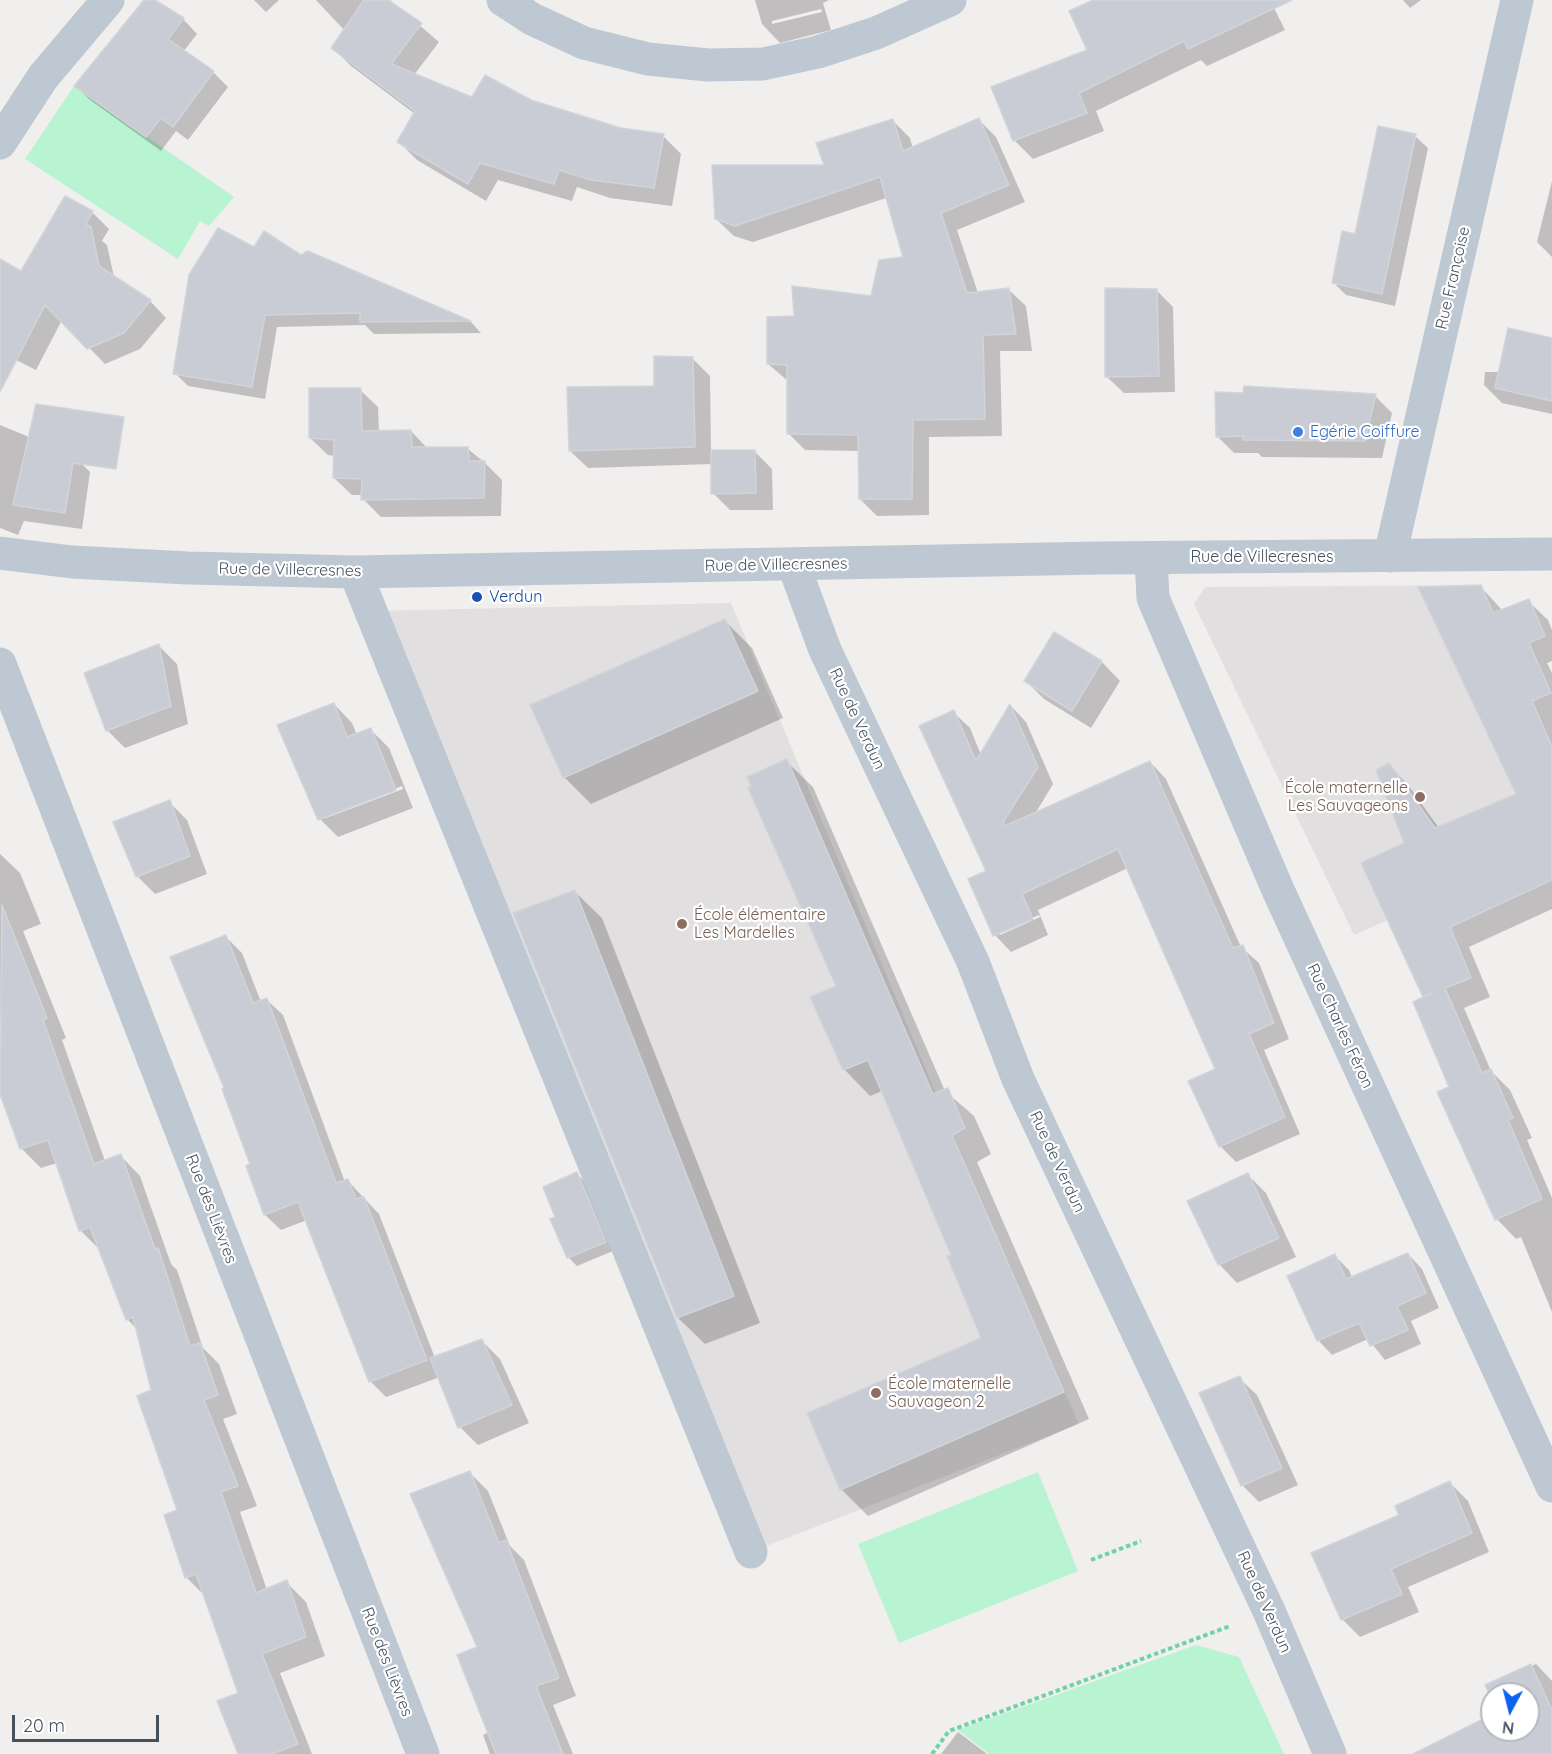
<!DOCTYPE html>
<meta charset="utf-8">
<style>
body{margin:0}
#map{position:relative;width:1552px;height:1754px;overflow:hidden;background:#f1eeee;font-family:Quicksand,sans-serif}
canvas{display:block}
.north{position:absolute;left:1480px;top:1682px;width:60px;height:60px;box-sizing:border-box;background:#fff;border:2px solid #b5b9be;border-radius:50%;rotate:187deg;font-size:16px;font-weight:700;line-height:24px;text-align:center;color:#45505d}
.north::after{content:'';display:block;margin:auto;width:21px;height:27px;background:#0962f0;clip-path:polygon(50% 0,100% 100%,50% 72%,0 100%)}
.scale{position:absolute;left:12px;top:1715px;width:147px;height:27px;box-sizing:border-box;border:3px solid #45505d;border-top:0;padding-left:8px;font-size:18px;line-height:21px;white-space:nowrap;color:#45505d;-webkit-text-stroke:4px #fff;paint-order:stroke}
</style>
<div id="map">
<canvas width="1552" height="1754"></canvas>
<div class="north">N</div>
<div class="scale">20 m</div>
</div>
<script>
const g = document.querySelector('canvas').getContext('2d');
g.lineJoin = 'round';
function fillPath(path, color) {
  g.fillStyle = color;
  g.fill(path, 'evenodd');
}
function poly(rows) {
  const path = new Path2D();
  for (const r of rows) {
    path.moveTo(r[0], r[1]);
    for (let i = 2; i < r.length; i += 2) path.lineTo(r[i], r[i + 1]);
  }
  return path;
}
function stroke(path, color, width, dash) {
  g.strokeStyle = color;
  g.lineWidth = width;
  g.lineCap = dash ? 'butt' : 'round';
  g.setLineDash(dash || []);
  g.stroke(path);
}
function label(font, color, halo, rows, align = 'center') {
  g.font = font + ' Quicksand,sans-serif';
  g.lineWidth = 4.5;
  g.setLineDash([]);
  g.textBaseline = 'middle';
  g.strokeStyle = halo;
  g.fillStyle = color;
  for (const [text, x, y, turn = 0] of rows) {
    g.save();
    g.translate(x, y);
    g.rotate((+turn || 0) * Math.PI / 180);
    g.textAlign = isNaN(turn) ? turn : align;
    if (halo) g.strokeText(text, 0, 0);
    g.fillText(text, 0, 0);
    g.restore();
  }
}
const education = poly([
 [1481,585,1552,747,1552,847,1354,935,1194,604,1205,587],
 [731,603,996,1237,1079,1424,751,1552,372,611]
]);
const green = poly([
 [74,86,234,197,209,226,200,221,178,259,25,159],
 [1038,1472,1078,1571,899,1643,858,1544],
 [1196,1645,1239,1657,1284,1754,989,1754,958,1730]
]);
const shadow = poly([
 [146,0,152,0,183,19,197,34,183,52,213,72,228,87,188,140,176,131,161,151,90,100,76,86],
 [254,0,279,0,266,12],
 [316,0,390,0,439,42,414,75,473,99,530,102,620,130,663,136,681,154,672,206,610,198,577,187,572,201,498,180,486,201,417,160,399,142,415,114,351,66,333,48,345,31],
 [755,0,829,0,823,3,831,30,780,43,762,24],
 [821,9,822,12,772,24,772,21],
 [1096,0,1270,0,1285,30,1207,66,1201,60,1096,111,1104,131,1033,159,1015,141,993,88,1090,51],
 [1403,0,1421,0,1410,8],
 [979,120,996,137,1025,202,957,230,978,293,1008,289,1026,306,1032,351,1000,351,1002,436,929,437,929,515,877,516,860,499,859,451,805,450,788,433,788,381,768,364,796,317,872,298,905,258,886,198,753,242,734,236,716,219,826,166,893,121,910,138,913,149],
 [1415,136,1428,148,1395,306,1346,295,1334,283,1357,235],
 [1552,181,1552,257,1537,242],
 [65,198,92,212,109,229,102,241,107,245,114,277,150,301,166,318,140,349,105,364,62,320,36,370,0,352,0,279,22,273],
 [254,249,301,256,308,253,471,322,481,333,374,334,365,325,277,327,265,399,188,386,175,373],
 [1156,290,1173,307,1175,392,1124,393,1107,377],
 [1552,339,1552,414,1502,403,1484,385,1485,372,1500,372],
 [692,358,710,376,711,451,755,452,772,469,773,510,730,510,713,493,712,464,588,468,570,451],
 [360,390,378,407,379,432,411,431,428,449,468,449,484,462,502,480,501,516,381,517,363,499,363,495,352,495,334,478,335,456,328,455,310,438],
 [1375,396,1392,413,1382,458,1262,457,1258,453,1234,453,1217,436],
 [0,425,73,455,90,472,82,529,24,521,18,535,0,528],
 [1480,586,1503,611,1528,601,1548,620,1552,630,1552,661,1547,663,1552,673,1552,909,1469,947,1490,997,1464,1008,1491,1071,1510,1090,1532,1138,1527,1140,1552,1198,1552,1312,1521,1237,1516,1239,1497,1219,1451,1088,1424,996,1406,843,1389,765,1408,785,1439,828,1518,795],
 [725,621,752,648,783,718,591,804,564,777],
 [1055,634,1102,662,1120,681,1091,728,1044,699,1026,681],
 [159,646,177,664,188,724,125,748,107,730],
 [334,704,352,723,357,735,371,730,389,748,413,808,338,837,320,819],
 [402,786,403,789,326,818,326,815],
 [1011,706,1026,722,1053,784,1035,814,1150,762,1166,779,1241,947,1259,963,1289,1039,1264,1050,1300,1134,1236,1162,1220,1146,1217,1069,1128,868,1038,910,1048,935,1011,952,995,935,970,880,988,872,953,712,970,728,981,755],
 [1039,915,1040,917,1000,935,1000,932],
 [786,761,813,787,945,1091,974,1116,991,1154,977,1162,1089,1419,868,1516,841,1489,983,1339,953,1256,882,1091,870,1096,844,1069,838,987],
 [169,802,187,820,207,874,155,894,137,876],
 [0,854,20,873,41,924,23,931,66,1038,62,1040,105,1161,121,1156,140,1176,171,1264,177,1270,203,1348,219,1364,237,1414,223,1419,257,1506,240,1512,267,1590,286,1582,306,1602,325,1656,280,1673,312,1754,239,1754,240,1694,205,1596,186,1577,179,1510,138,1330,127,1319,100,1250,80,1230,57,1163,41,1168,22,1149,0,1090,9,1087,0,1064],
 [575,892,602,918,760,1323,705,1344,678,1318],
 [226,937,242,953,261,1002,267,1000,283,1015,345,1182,348,1181,379,1214,435,1358,482,1341,500,1359,529,1423,478,1445,460,1427,440,1377,386,1397,370,1381,307,1220,281,1230,265,1215,252,1165,226,1088],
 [577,1174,586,1183,613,1251,577,1266,568,1257,557,1218],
 [1248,1175,1266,1193,1296,1257,1237,1283,1219,1264,1189,1202],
 [1408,1254,1422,1269,1439,1308,1411,1321,1421,1344,1385,1360,1368,1339,1332,1355,1318,1340,1335,1256,1349,1270,1352,1278],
 [1239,1378,1257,1395,1298,1485,1259,1502,1242,1485],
 [470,1473,488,1491,510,1546,524,1560,576,1696,553,1705,573,1754,490,1754,483,1735,489,1732,479,1648],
 [1449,1482,1468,1501,1489,1552,1408,1587,1419,1612,1360,1637,1342,1619,1401,1516],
 [1536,1664,1552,1681,1552,1754,1417,1754,1487,1719,1483,1711,1492,1707,1492,1730,1528,1730,1528,1694,1492,1695,1487,1686],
 [958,1732,987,1754,941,1754]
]);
const building = poly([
 [144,0,155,0,184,18,168,39,214,71,173,127,161,118,146,137,74,86,144,0],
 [364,0,388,0,422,23,391,64,472,97,485,75,531,100,621,128,664,134,654,188,591,180,559,170,554,184,480,163,468,184,397,142,415,111,331,48,364,0],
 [1093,0,1292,0,1188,49,1184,41,1079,93,1087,113,1013,141,991,87,1087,50,1069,11,1093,0],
 [979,118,1009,185,941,213,967,293,1009,288,1016,334,983,335,985,419,913,420,912,499,859,499,858,435,787,434,787,365,767,364,767,317,794,316,792,286,871,296,879,260,903,257,880,177,735,226,715,219,712,165,824,165,816,143,893,119,903,151,979,118],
 [1378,126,1416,134,1382,294,1332,283,1342,231,1355,234,1378,126],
 [65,196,93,211,86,224,91,227,99,266,151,300,124,333,87,349,45,305,0,392,0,259,21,271,65,196],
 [218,228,254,247,264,231,301,255,308,251,471,321,360,322,360,313,265,315,252,387,173,374,189,275,218,228],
 [1105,288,1157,289,1159,376,1105,377,1105,288],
 [1508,328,1552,338,1552,401,1495,388,1508,328],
 [654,356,693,357,695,447,569,451,567,387,654,386,654,356],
 [1244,386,1376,394,1365,441,1243,440,1243,436,1216,437,1215,392,1243,393,1244,386],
 [309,388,361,388,362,431,411,430,412,447,468,447,469,461,485,461,484,498,361,500,362,479,333,478,334,440,309,438,309,388],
 [36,404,124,417,116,469,73,463,65,513,13,505,36,404],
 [711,450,755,450,756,493,711,494,711,450],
 [1481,585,1493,613,1529,599,1545,636,1529,643,1551,693,1532,701,1552,747,1552,880,1450,927,1471,978,1445,988,1482,1073,1491,1069,1513,1118,1508,1120,1542,1199,1495,1220,1437,1092,1449,1087,1413,1002,1432,993,1423,997,1361,863,1404,843,1376,770,1389,763,1435,828,1516,794,1418,587,1481,585],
 [725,619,758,691,563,778,530,705,725,619],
 [1054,632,1102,661,1072,711,1024,681,1054,632],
 [159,644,171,706,106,731,84,673,159,644],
 [334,703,347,737,371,728,396,790,318,820,277,725,334,703],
 [1010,704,1038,767,1003,822,1005,826,1150,761,1233,948,1243,945,1274,1023,1249,1034,1285,1117,1219,1147,1188,1081,1215,1069,1118,849,1022,894,1033,919,993,936,968,879,986,871,919,726,954,710,976,761,1010,704],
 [787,759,933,1094,948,1088,965,1128,952,1135,1064,1392,840,1490,807,1413,981,1338,947,1256,951,1255,868,1060,843,1070,810,997,836,986,748,788,751,786,747,777,787,759],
 [170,800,190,856,136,877,113,822,170,800],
 [575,890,734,1296,677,1318,513,913,575,890],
 [2,905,47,1018,43,1020,94,1164,121,1154,155,1249,158,1248,190,1346,200,1343,218,1395,204,1400,238,1486,221,1492,256,1593,287,1580,306,1637,262,1654,298,1744,272,1754,238,1754,217,1701,238,1693,196,1574,185,1578,164,1515,177,1510,137,1396,151,1390,133,1317,126,1320,90,1227,79,1231,48,1140,20,1149,0,1094,2,905],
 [226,935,253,1003,267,998,336,1183,348,1179,356,1199,364,1197,427,1360,369,1382,298,1202,264,1215,246,1166,250,1164,222,1089,224,1088,170,957,226,935],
 [577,1172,606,1242,567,1258,550,1219,555,1217,543,1187,577,1172],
 [1248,1173,1279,1238,1218,1265,1187,1201,1248,1173],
 [1408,1253,1426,1293,1397,1306,1408,1330,1370,1346,1359,1323,1317,1341,1287,1276,1335,1254,1346,1279,1408,1253],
 [482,1339,512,1405,458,1428,430,1358,482,1339],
 [1240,1376,1282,1468,1241,1486,1199,1393,1240,1376],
 [470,1471,499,1543,506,1540,559,1678,536,1686,563,1754,496,1754,457,1655,477,1647,410,1494,470,1471],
 [1450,1481,1472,1533,1391,1569,1402,1594,1341,1620,1311,1553,1399,1515,1395,1506,1450,1481],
 [1531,1664,1552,1710,1552,1754,1413,1754,1485,1718,1481,1710,1492,1705,1492,1730,1528,1730,1528,1694,1492,1694,1492,1699,1485,1685,1531,1664]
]);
const path = poly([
 [1091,1560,1141,1541],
 [932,1754,949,1731,1230,1626]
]);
const minor = poly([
 [503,0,532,19,584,43,648,59,708,65,763,64,818,52,876,33,950,0],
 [0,143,43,77,108,0],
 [0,553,72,562,188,568,355,572,1099,558,1552,554],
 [1390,556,1517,0],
 [1151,558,1153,598,1278,890,1552,1486],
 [794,566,825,650,973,962,1018,1079,1269,1611,1330,1754],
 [355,572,751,1552],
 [0,664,423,1754]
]);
const markers = [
 [1298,432,6,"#3f7fe0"],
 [477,597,6,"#1a4fb4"],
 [1420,797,6,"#8d6e63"],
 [682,924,6,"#8d6e63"],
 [876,1393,6,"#8d6e63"]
];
const streetNames = [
 ["Rue Françoise",1453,278,-77],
 ["Rue de Villecresnes",1262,557],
 ["Rue de Villecresnes",776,565,-1],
 ["Rue de Villecresnes",290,570,1],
 ["Rue de Verdun",857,719,65],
 ["Rue Charles Féron",1340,1026,65],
 ["Rue de Verdun",1057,1162,65],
 ["Rue des Lièvres",211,1209,69],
 ["Rue de Verdun",1264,1602,66],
 ["Rue des Lièvres",387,1662,69]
];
const shopNames = [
 ["Egérie Coiffure",1310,432]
];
const transitNames = [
 ["Verdun",489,597]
];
const educationNames = [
 ["École maternelle",1408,788,"right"],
 ["Les Sauvageons",1408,806,"right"],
 ["École élémentaire",694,915],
 ["Les Mardelles",694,933],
 ["École maternelle",888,1384],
 ["Sauvageon 2",888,1402]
];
fillPath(education, '#e2dfe0');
fillPath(green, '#b8f3d2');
fillPath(shadow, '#0003');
fillPath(building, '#c9ccd4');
stroke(building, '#d1d4da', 1.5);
stroke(path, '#6dd4a6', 4, [4.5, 3]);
stroke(minor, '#bdc8d2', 33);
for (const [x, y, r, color] of markers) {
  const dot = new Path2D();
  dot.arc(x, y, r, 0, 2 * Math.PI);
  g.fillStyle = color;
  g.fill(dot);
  stroke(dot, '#fff', 2);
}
label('16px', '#45505d', '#fff', streetNames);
label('16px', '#366cbe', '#fff', shopNames, 'left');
label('16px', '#164399', '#fff', transitNames, 'left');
label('16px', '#785e54', '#fff', educationNames, 'left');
</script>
